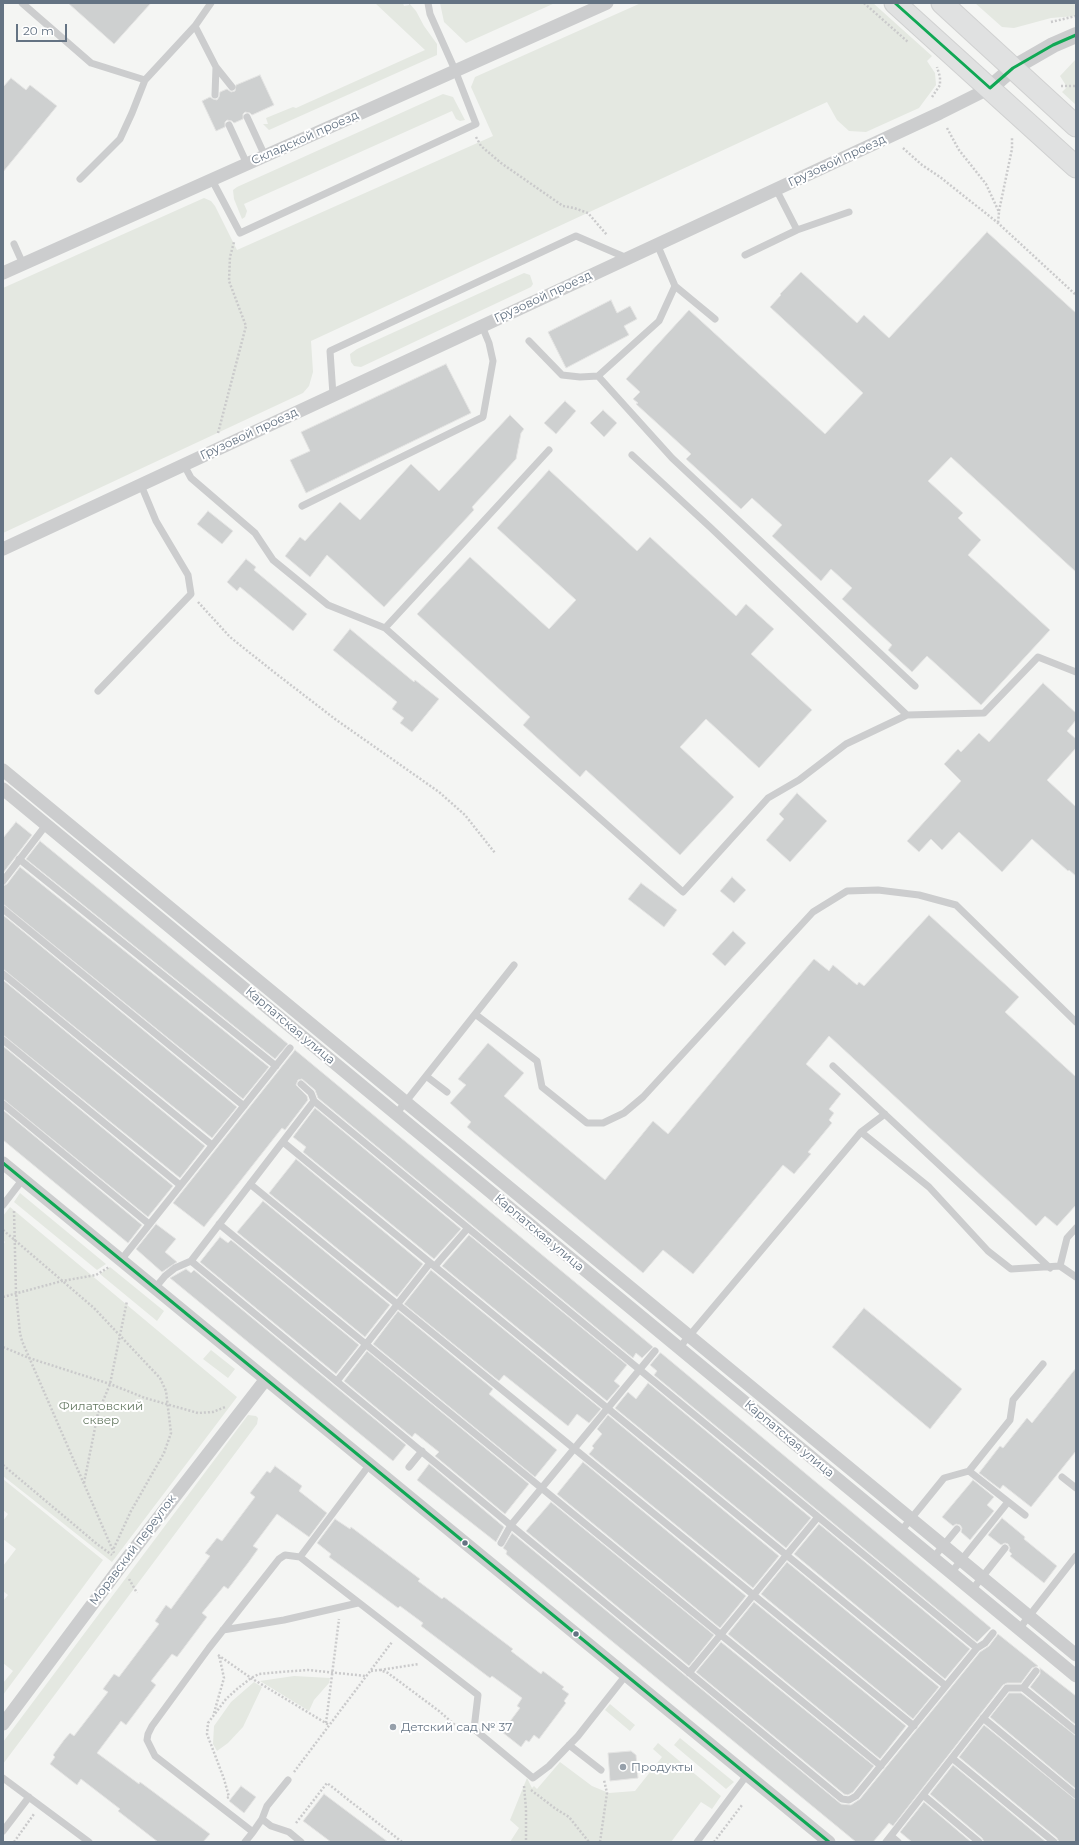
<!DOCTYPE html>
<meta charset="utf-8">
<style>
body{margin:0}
#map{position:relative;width:1079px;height:1845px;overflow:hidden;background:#f4f5f3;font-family:Montserrat,sans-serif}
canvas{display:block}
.frame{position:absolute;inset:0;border:4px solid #647383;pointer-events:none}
.scale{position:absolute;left:16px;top:24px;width:51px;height:18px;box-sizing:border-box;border:2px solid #647383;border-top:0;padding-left:5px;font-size:12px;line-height:14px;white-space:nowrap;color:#647383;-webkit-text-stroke:3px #fff;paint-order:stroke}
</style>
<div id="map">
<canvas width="1079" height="1845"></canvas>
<div class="frame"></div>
<div class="scale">20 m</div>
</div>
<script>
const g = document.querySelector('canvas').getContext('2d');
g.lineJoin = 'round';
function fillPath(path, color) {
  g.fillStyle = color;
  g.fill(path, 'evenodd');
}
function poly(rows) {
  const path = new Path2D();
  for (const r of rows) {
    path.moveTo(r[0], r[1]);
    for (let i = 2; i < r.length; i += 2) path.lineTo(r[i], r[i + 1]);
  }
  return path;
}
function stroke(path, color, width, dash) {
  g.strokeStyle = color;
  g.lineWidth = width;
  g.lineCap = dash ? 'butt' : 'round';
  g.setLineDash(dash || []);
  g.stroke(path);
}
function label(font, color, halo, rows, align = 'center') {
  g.font = font + ' Montserrat,sans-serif';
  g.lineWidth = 4;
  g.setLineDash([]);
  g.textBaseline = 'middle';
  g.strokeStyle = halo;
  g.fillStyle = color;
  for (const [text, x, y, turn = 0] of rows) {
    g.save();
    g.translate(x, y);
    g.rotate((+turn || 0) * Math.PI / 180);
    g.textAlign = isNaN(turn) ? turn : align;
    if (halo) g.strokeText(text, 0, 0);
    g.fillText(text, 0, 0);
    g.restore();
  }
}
const green = poly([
 [375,3,403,3,404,6,409,5,409,3,416,11,424,26,437,44,437,55,269,130,263,124,268,124,266,118,293,107,296,108,425,50],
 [440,3,555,3,466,43,444,22],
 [641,3,873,3,932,56,927,61,935,73,936,85,919,108,866,132,849,131,837,120,827,102,311,341,313,372,309,386,303,393,3,533,3,288,204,198,211,201,215,206,237,250,493,136,471,87,475,77],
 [975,3,1076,3,1076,16,1051,18,1014,28,1002,27],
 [1076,59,1076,105,1062,92,1067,87,1060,76],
 [443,94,453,97,465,120,460,121,456,119,452,111,244,204,247,211,245,217,242,219,234,199,233,190,237,187],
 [524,273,530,275,533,284,531,287,361,367,354,366,351,362,350,354,357,349],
 [20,1193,106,1264,97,1270,14,1202],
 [10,1207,237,1397,112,1562,3,1476,3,1245,5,1242,3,1240,3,1216],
 [110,1267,164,1311,157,1321,100,1274],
 [211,1350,235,1369,228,1378,203,1359],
 [248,1415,256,1416,258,1418,257,1424,3,1764,3,1742],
 [3,1479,103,1560,3,1695,3,1683,13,1671,3,1663,3,1601,8,1595,3,1591,3,1566,16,1549,3,1539,3,1521,8,1514,3,1510],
 [294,1676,330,1678,329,1683,314,1700,309,1711,260,1681],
 [254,1682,262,1687,243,1727,228,1743,217,1751,213,1744,214,1726,231,1702],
 [610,1704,635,1725,630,1731,605,1710],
 [680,1738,734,1782,726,1789,674,1745],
 [658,1743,721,1796,712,1809,701,1802,671,1842,510,1842,519,1828,510,1820,527,1778,532,1788,534,1786,537,1789,560,1762,592,1786,604,1791,609,1793,635,1791,662,1757,653,1749]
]);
const building = poly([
 [68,3,151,3,114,44,68,3],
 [260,75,274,105,252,115,250,113,245,112,243,114,243,119,234,123,232,121,227,120,225,122,225,127,216,131,202,101,210,97,213,99,217,100,219,97,220,92,227,89,231,92,235,91,236,85,260,75],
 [11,78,26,90,30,85,57,106,3,172,3,87,11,78],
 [987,232,1076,313,1076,572,951,457,928,481,963,513,958,518,981,540,968,555,1050,630,981,705,927,656,912,672,888,650,892,645,842,599,852,588,831,569,821,581,772,536,782,525,752,498,741,509,686,459,691,454,636,404,638,403,633,399,640,392,626,379,689,310,825,434,863,393,770,307,781,295,780,294,801,272,857,323,864,315,889,338,987,232],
 [611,300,617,313,630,306,637,319,624,326,629,335,566,368,548,332,611,300],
 [446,364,471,413,306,493,290,460,310,451,301,432,446,364],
 [565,401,576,411,556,434,544,423,565,401],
 [603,410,617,423,604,437,590,423,603,410],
 [510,415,524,429,521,433,516,459,472,507,474,510,384,607,327,555,310,577,285,556,300,537,305,541,340,502,360,520,411,464,439,491,510,415],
 [549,470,637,551,650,537,736,616,746,604,774,629,751,654,812,710,759,768,706,719,680,747,734,797,680,855,586,770,580,777,523,725,530,717,417,614,470,557,549,629,576,600,497,528,549,470],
 [208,511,233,531,222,544,197,524,208,511],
 [246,559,256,567,254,570,307,614,293,631,240,587,237,591,227,582,246,559],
 [350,629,414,682,415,680,439,699,412,732,400,723,404,718,392,709,397,702,333,650,350,629],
 [1043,683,1076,713,1076,720,1067,731,1076,739,1076,748,1047,780,1076,807,1076,876,1069,870,1068,871,1032,839,1002,872,959,832,942,850,931,839,919,852,907,841,961,781,944,764,958,749,961,752,979,733,989,742,1043,683],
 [797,793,827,821,790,862,766,840,784,819,779,814,797,793],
 [16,822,32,835,3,873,3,838,16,822],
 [40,841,288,1044,275,1059,26,859,40,841],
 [20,867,269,1067,243,1099,3,904,3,886,7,884,20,867],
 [732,877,746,890,734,903,720,891,732,877],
 [641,883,677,910,664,927,628,899,641,883],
 [3,915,237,1107,212,1138,3,969,3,915],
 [929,915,1019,997,1005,1012,1076,1077,1076,1205,1057,1226,1045,1216,1036,1226,829,1036,806,1064,841,1094,829,1109,834,1113,829,1120,832,1123,808,1152,811,1154,794,1174,783,1165,693,1274,663,1250,643,1273,467,1127,471,1122,450,1103,466,1085,458,1079,488,1043,524,1073,504,1096,605,1180,653,1121,668,1134,814,959,829,971,833,965,857,985,859,982,864,986,929,915],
 [733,931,746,943,725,966,712,954,733,931],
 [3,980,205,1146,180,1178,3,1035,3,980],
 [3,1046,173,1186,148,1217,3,1099,3,1046],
 [295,1050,652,1346,653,1347,642,1358,636,1353,633,1358,318,1098,315,1090,302,1079,298,1080,296,1085,307,1096,308,1100,285,1130,282,1128,204,1227,173,1203,295,1050],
 [315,1108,461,1229,434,1259,303,1152,306,1147,293,1137,315,1108],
 [3,1110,142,1225,128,1243,3,1140,3,1110],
 [296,1159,423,1264,397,1297,269,1193,296,1159],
 [263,1201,390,1305,365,1337,237,1232,263,1201],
 [156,1224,176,1239,165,1252,177,1262,162,1272,136,1249,156,1224],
 [469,1235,627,1365,614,1381,620,1386,607,1401,442,1266,469,1235],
 [220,1237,228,1243,231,1240,359,1345,336,1374,200,1262,220,1237],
 [186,1269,191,1273,194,1270,406,1445,393,1461,170,1278,186,1269],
 [431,1270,601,1409,589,1423,577,1414,568,1426,504,1375,499,1381,404,1304,431,1270],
 [864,1308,962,1389,930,1429,832,1347,864,1308],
 [398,1311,493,1389,489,1394,557,1450,535,1477,373,1344,398,1311],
 [367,1351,529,1484,505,1514,435,1456,439,1452,415,1433,412,1437,344,1381,367,1351],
 [660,1353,661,1353,991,1628,977,1642,654,1375,657,1371,650,1365,660,1353],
 [1076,1368,1076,1451,1031,1507,1003,1485,1000,1489,979,1473,1000,1446,1003,1448,1027,1418,1032,1423,1076,1368],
 [648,1383,811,1518,786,1548,615,1408,628,1392,636,1399,648,1383],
 [608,1415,779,1556,753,1588,589,1454,594,1448,592,1446,602,1434,597,1429,608,1415],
 [583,1462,746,1596,720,1628,557,1494,583,1462],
 [429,1464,504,1527,496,1542,417,1480,429,1464],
 [275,1466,302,1486,299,1491,327,1513,309,1537,277,1514,253,1546,258,1549,248,1563,228,1589,224,1586,202,1613,207,1617,177,1657,172,1654,151,1681,156,1685,126,1725,121,1721,97,1753,139,1784,140,1782,210,1834,203,1842,158,1842,118,1811,120,1809,81,1779,77,1785,50,1764,55,1757,53,1755,64,1740,70,1733,74,1736,108,1692,103,1689,114,1674,119,1677,159,1624,155,1621,166,1605,171,1609,210,1556,205,1553,217,1538,222,1541,255,1497,250,1493,267,1471,270,1473,275,1466],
 [973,1480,994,1497,987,1505,994,1511,970,1540,961,1532,962,1528,960,1525,956,1524,953,1526,942,1517,973,1480],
 [551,1502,714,1635,689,1666,526,1531,551,1502],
 [1002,1518,1025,1537,1024,1539,1057,1566,1044,1583,1010,1556,1012,1554,1009,1551,1010,1548,1008,1544,1005,1543,1001,1545,988,1535,1002,1518],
 [335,1519,350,1529,351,1527,420,1579,418,1581,442,1599,444,1597,513,1649,511,1651,541,1674,543,1671,564,1687,562,1689,569,1694,564,1701,566,1703,539,1739,534,1735,529,1742,526,1740,521,1747,502,1732,520,1708,517,1706,522,1698,492,1676,490,1678,421,1626,423,1623,400,1606,398,1608,329,1557,331,1554,317,1543,335,1519],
 [819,1524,970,1649,945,1679,794,1554,819,1524],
 [512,1533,841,1804,851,1805,860,1799,980,1652,989,1646,998,1634,1038,1666,1032,1668,1021,1683,1007,1683,1003,1685,893,1826,889,1823,873,1842,856,1842,506,1554,507,1551,503,1548,512,1533],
 [787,1562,939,1687,913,1719,761,1594,787,1562],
 [754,1602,906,1726,880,1759,728,1634,754,1602],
 [721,1642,874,1766,853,1792,848,1795,844,1794,696,1672,721,1642],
 [1040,1668,1076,1696,1076,1725,1030,1687,1040,1674,1040,1668],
 [1009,1693,1021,1693,1076,1736,1076,1789,990,1717,1009,1693],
 [984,1725,1076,1800,1076,1842,1059,1842,1057,1838,959,1757,984,1725],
 [631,1751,636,1755,638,1778,610,1781,608,1753,631,1751],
 [953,1765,1046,1842,984,1842,982,1838,930,1794,953,1765],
 [241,1786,256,1797,244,1813,229,1801,241,1786],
 [324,1794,388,1842,331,1842,303,1821,324,1794],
 [924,1802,971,1842,912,1842,900,1832,924,1802]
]);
const path = poly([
 [864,3,908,42],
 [1051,22,1076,16],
 [1061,86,1076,86],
 [932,97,940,85,940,77,937,67],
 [947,128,959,150,986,184,999,212,998,223],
 [476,137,481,146,501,163,563,206,574,208,588,213,607,235],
 [903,148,922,165,940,177,998,223,1076,295],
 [999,211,1012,149,1012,137],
 [218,433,246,326,229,281,230,257,234,242],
 [198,602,230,637,270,669,335,719,439,792,465,815,495,853],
 [14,1211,16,1293,20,1333,22,1341,114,1553],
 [3,1230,94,1308,160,1378,166,1391,171,1433,164,1453,131,1511,113,1550],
 [3,1297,62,1281,96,1275,109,1267],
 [3,1347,29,1358,110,1384,145,1398,198,1413,213,1412,225,1407],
 [3,1465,97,1544,112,1555],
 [84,1483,98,1413,110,1384,127,1301],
 [129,1579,137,1593],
 [218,1655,251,1678,329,1725],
 [380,1670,419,1664],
 [371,1671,380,1670,388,1673,439,1711,463,1732],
 [214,1713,224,1678,219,1655],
 [326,1723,339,1619],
 [294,1772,392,1642],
 [524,1786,526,1809,526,1842],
 [531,1790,556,1809,569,1817,589,1842],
 [227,1798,229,1797,224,1779,207,1734,208,1723,226,1699,237,1689,251,1678,259,1674,280,1672,308,1670,366,1676],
 [296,1823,327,1783,402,1842],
 [14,1842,34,1814],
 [600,1842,607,1793,604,1780],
 [714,1842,742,1805]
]);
const service = poly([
 [22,3,91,63,145,80],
 [211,3,195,26,216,67],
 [215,95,216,67,232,87],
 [247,117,265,156],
 [229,125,247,164],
 [80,179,120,139,132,113,145,80,195,26],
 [212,180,240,233,476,124,455,70,430,14,428,3],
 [776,189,797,230],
 [14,244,23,264],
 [657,244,675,286,659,321,598,376,672,458,915,686],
 [745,255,797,230,849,212],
 [675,286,715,319],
 [529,341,562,375,580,377,598,376],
 [333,395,330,351,576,236,627,258],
 [632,455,711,528,907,715],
 [184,465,191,478,255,533,273,560,328,605,385,628,683,892,768,798,799,780,846,744,907,715,984,713,1038,657,1076,672],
 [302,506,483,417,493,361,489,343,482,326],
 [385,628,549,450],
 [98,691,191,594,188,575,156,521,141,485],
 [19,859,276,1066],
 [3,881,46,825],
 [3,909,244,1106],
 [3,974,212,1145],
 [475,1014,537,1061,542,1087,587,1123,603,1123,624,1113,643,1097,813,912,847,891,878,890,919,895,956,905,1076,1022],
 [3,1040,180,1185],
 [833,1066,1050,1268],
 [426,1076,447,1092],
 [301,1084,311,1093,314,1101,977,1648],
 [3,1104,149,1224],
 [396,1114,514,965],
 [861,1132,929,1187,988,1251,1011,1269,1060,1266,1076,1277],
 [283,1142,946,1686],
 [250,1184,914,1726],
 [3,1205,23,1179],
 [219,1224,881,1766],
 [121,1260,290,1048],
 [191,1261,842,1799,849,1800,856,1796,977,1648,985,1643,993,1633],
 [435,1266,468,1228],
 [1060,1266,1067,1238,1076,1228],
 [155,1288,165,1276,175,1268,191,1261,314,1101],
 [679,1348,861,1132,885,1114],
 [337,1381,430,1263],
 [409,1467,422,1451],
 [969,1471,1025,1515],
 [1062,1477,1076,1488],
 [901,1531,944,1478,969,1471,1010,1420,1013,1400,1043,1364],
 [501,1543,511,1525,655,1351],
 [300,1557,370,1464],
 [933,1558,957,1529],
 [951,1573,1008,1502],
 [972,1590,1005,1548],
 [1019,1629,1076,1556],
 [223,1630,284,1620,358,1603],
 [689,1673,818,1517],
 [1023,1688,1076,1731],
 [983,1718,1076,1795],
 [569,1745,601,1770],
 [952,1758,1054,1842],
 [3,1778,89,1842],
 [923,1795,979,1842],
 [262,1819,267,1806,288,1780],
 [3,1831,29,1797],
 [253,1832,262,1819,271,1826,289,1832,301,1842],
 [891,1836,898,1842],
 [245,1842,253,1832,155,1756,147,1740,148,1734,152,1726,209,1648,279,1559,285,1555,300,1557,478,1695,474,1729,533,1778,549,1766,578,1736,626,1675],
 [697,1842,747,1775],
 [886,1842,1007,1688,1023,1688,1036,1671]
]);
const minor = poly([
 [3,273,607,3],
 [3,549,940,113,990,88],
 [3,770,1076,1655],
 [3,789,1076,1676],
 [3,1163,829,1842],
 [3,1724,121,1566,266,1379]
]);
const tertiary = poly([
 [990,88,1013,68,1053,45,1076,35]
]);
const primary = poly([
 [895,3,1076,167],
 [942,3,1076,126]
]);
const bus1 = poly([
 [895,3,990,88,1013,68,1053,45,1076,35],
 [3,1163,829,1842]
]);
const markers = [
 [465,1543,3.5,"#647383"],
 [576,1634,3.5,"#647383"],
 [393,1727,4,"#96a0aa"],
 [623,1767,4,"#96a0aa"]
];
const streetNames = [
 ["Складской проезд",305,138,-24],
 ["Грузовой проезд",837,161,-25],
 ["Грузовой проезд",543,297,-25],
 ["Грузовой проезд",249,434,-25],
 ["Карпатская улица",290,1026,40],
 ["Карпатская улица",539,1233,40],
 ["Карпатская улица",789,1439,40],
 ["Моравский переулок",133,1550,-53]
];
const parkNames = [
 ["Филатовский",101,1406],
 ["сквер",101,1420]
];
const poiNames = [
 ["Детский сад № 37",401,1727],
 ["Продукты",631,1767]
];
fillPath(green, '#e4e8e1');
fillPath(building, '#ced0d0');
stroke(building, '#e4e4e3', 1);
stroke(primary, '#d0d1d1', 23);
stroke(path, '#cacacb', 2.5, [2, 2]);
stroke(service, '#cccdce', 7);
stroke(minor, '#cccdce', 13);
stroke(tertiary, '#cccdce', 16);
stroke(primary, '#e0e1e1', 21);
stroke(bus1, '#10a855', 3);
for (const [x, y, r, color] of markers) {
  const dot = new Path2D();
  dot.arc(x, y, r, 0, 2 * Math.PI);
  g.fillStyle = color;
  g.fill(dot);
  stroke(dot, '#fff', 1.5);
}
label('12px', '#647383', '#fff', streetNames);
label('12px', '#667a63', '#fff', parkNames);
label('12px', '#647383', '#fff', poiNames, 'left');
</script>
